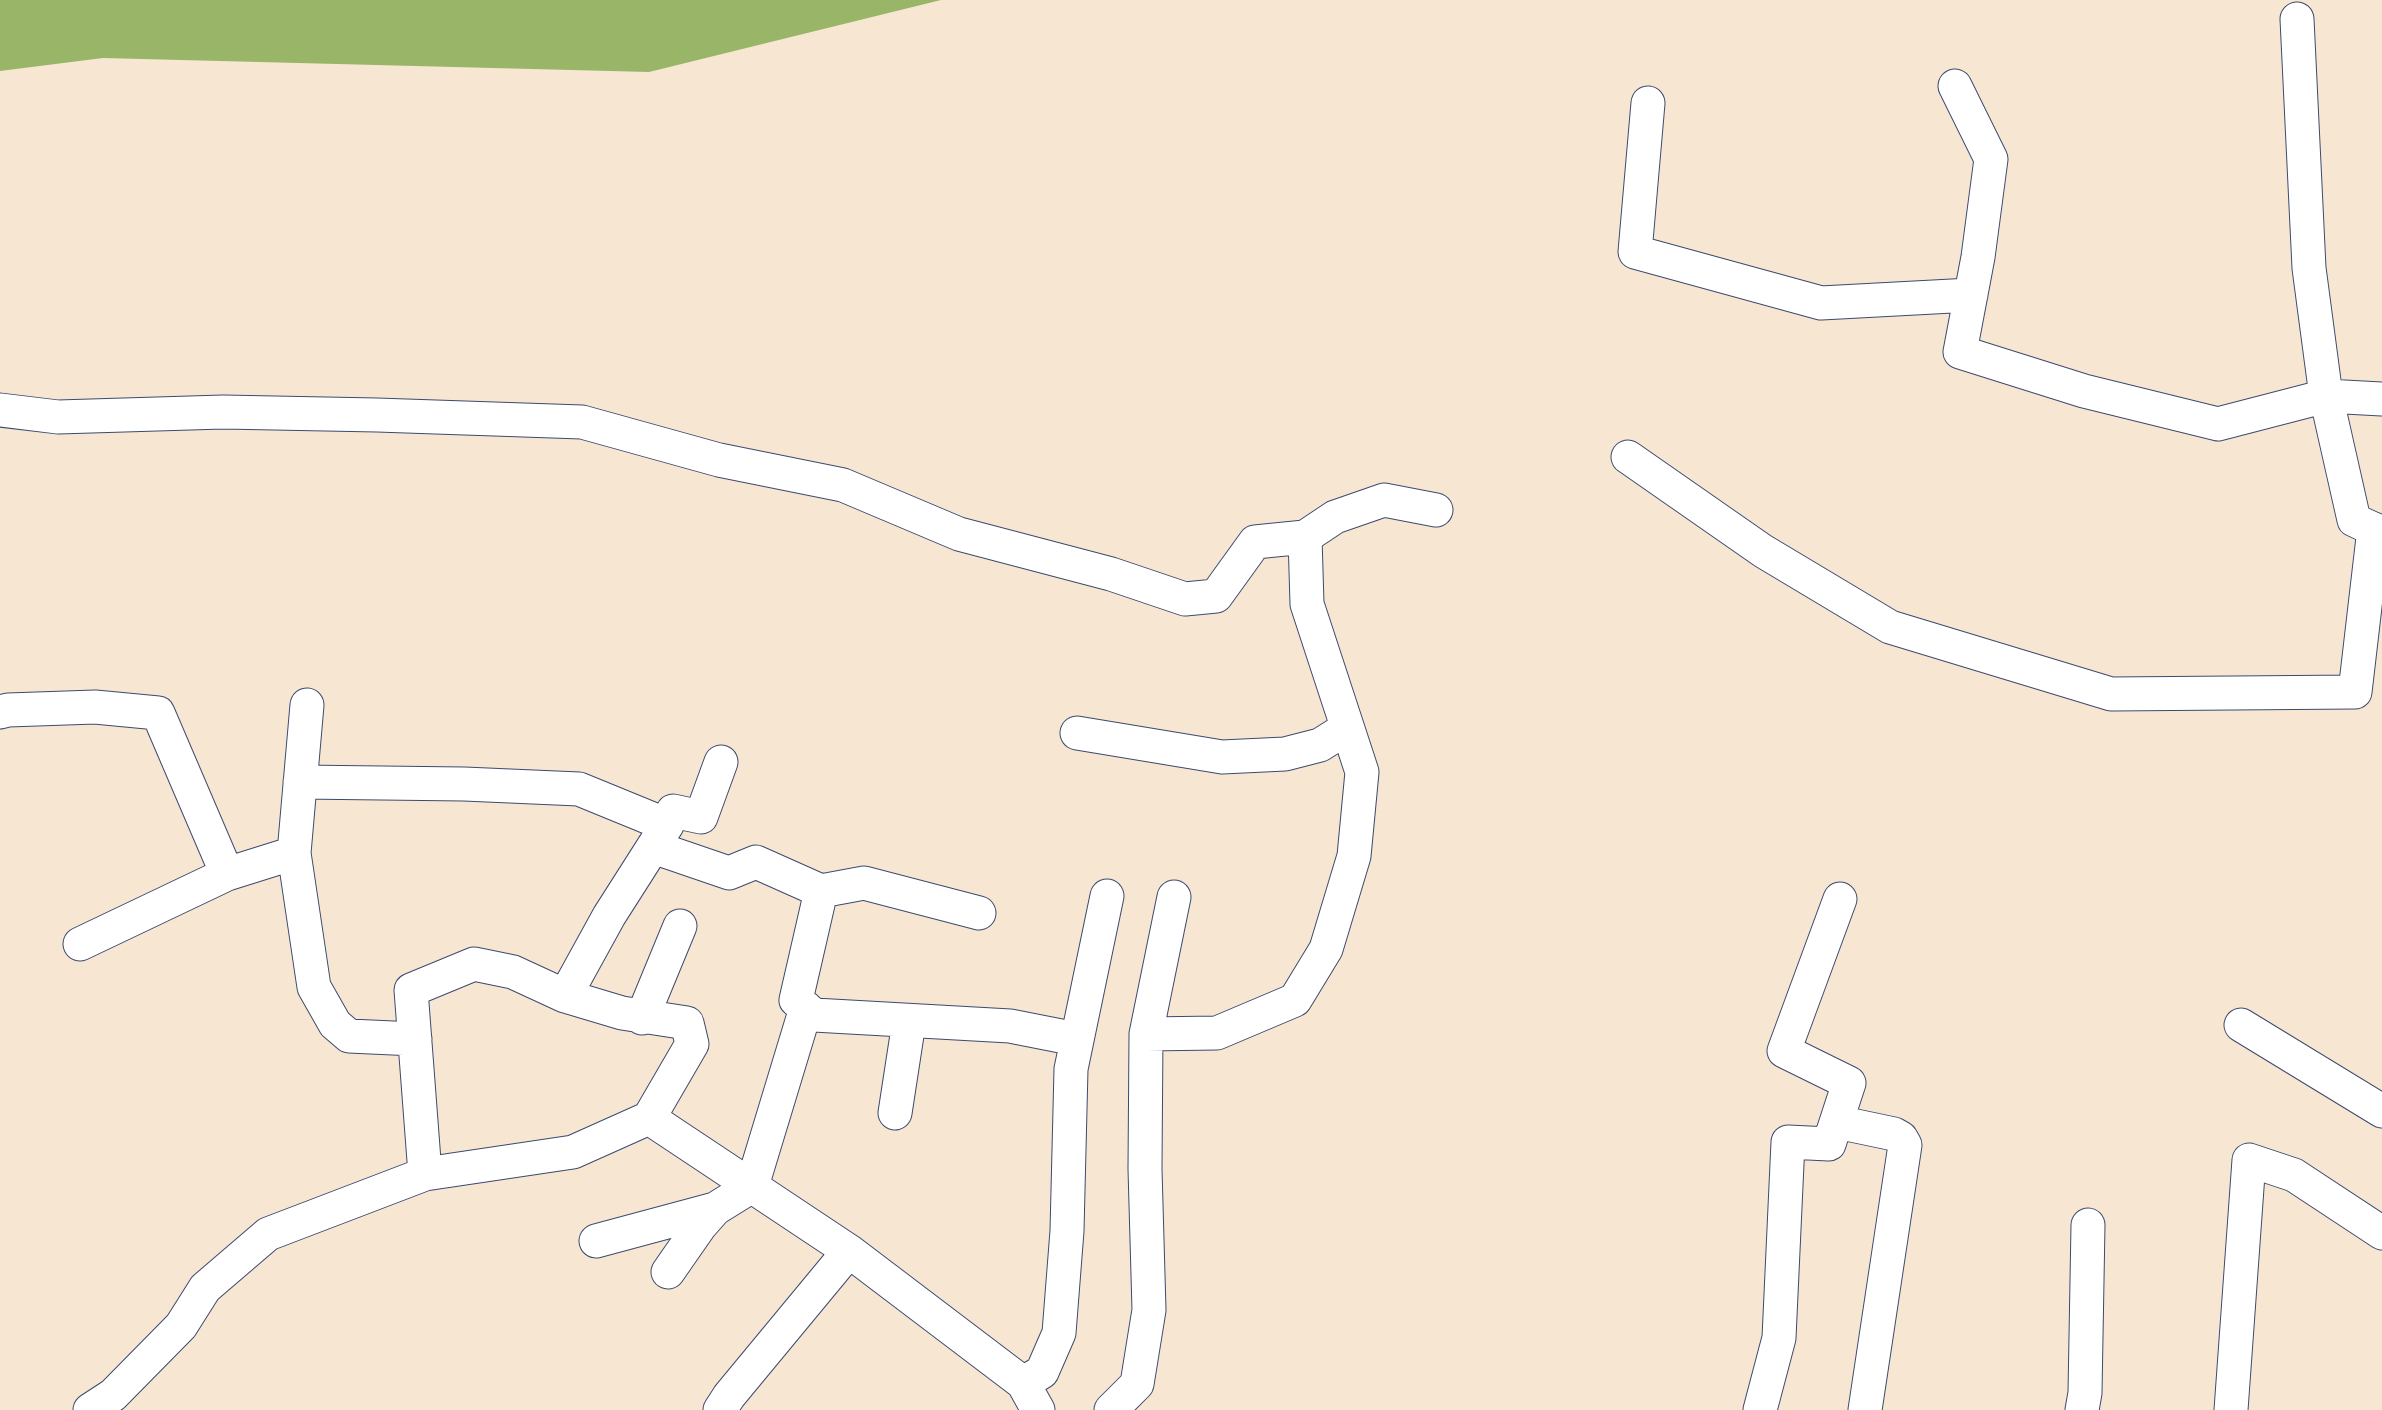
<!DOCTYPE html>
<style>
body{margin:0}
canvas{display:block;background:#f7e6d1}
</style>
<canvas width="2382" height="1410"></canvas>
<script>
const g = document.querySelector('canvas').getContext('2d');
g.lineJoin = 'round';
function fillPath(path, color) {
  g.fillStyle = color;
  g.fill(path, 'evenodd');
}
function poly(rows) {
  const path = new Path2D();
  for (const r of rows) {
    path.moveTo(r[0], r[1]);
    for (let i = 2; i < r.length; i += 2) path.lineTo(r[i], r[i + 1]);
  }
  return path;
}
function stroke(path, color, width, dash) {
  g.strokeStyle = color;
  g.lineWidth = width;
  g.lineCap = dash ? 'butt' : 'round';
  g.setLineDash(dash || []);
  g.stroke(path);
}
const forest = poly([
 [0,0,941,0,649,72,103,58,0,71]
]);
const minor = poly([
 [2297,19,2309,268,2326,396,2354,520,2382,533],
 [1955,86,1991,159,1978,257,1960,352,2084,391,2218,424,2326,396,2382,399],
 [1648,103,1635,252,1821,303,1971,295],
 [0,410,58,417,223,412,377,415,582,422,719,460,843,485,959,534,1111,574,1185,599,1216,596,1255,542,1305,537,1307,604,1362,772,1354,856,1326,949,1295,1000,1217,1033,1146,1034],
 [1628,457,1763,551,1890,627,2111,694,2355,692,2374,529],
 [1305,537,1335,517,1384,500,1436,510],
 [307,705,294,853,314,987,335,1024,349,1036,415,1039],
 [0,712,8,710,95,707,158,713,227,874],
 [1077,733,1222,757,1285,754,1320,745,1347,728],
 [300,782,464,784,579,789,667,825],
 [653,847,729,873,756,862,821,891,864,883,979,913],
 [821,891,796,1000,814,1015,1010,1026,1076,1039],
 [80,944,227,874,294,853],
 [565,996,609,916,667,825,673,811,701,817,721,762],
 [642,1018,680,926],
 [2241,1025,2382,1111],
 [895,1113,909,1022],
 [649,1118,849,1251,1023,1383,1038,1410],
 [1837,1122,1894,1134,1901,1138,1905,1145,1865,1410],
 [596,1241,715,1209],
 [668,1272,700,1226,715,1209,752,1186,806,1008],
 [1023,1383,1042,1372,1059,1333,1067,1231,1071,1069,1107,896],
 [90,1410,113,1395,181,1326,205,1288,268,1234,425,1174,411,990,474,964,513,972,565,996,622,1013,687,1023,692,1044,649,1118,573,1152,425,1174],
 [720,1410,729,1396,849,1251],
 [1111,1410,1137,1384,1149,1310,1145,1169,1146,1034,1174,897],
 [1760,1410,1779,1338,1788,1142,1829,1144,1849,1083,1784,1051,1840,899],
 [2082,1410,2085,1393,2088,1225],
 [2231,1410,2249,1160,2294,1175,2382,1233]
]);
fillPath(forest, '#99b668');
stroke(minor, '#3c4a6f', 35);
stroke(minor, '#fff', 33);
</script>
